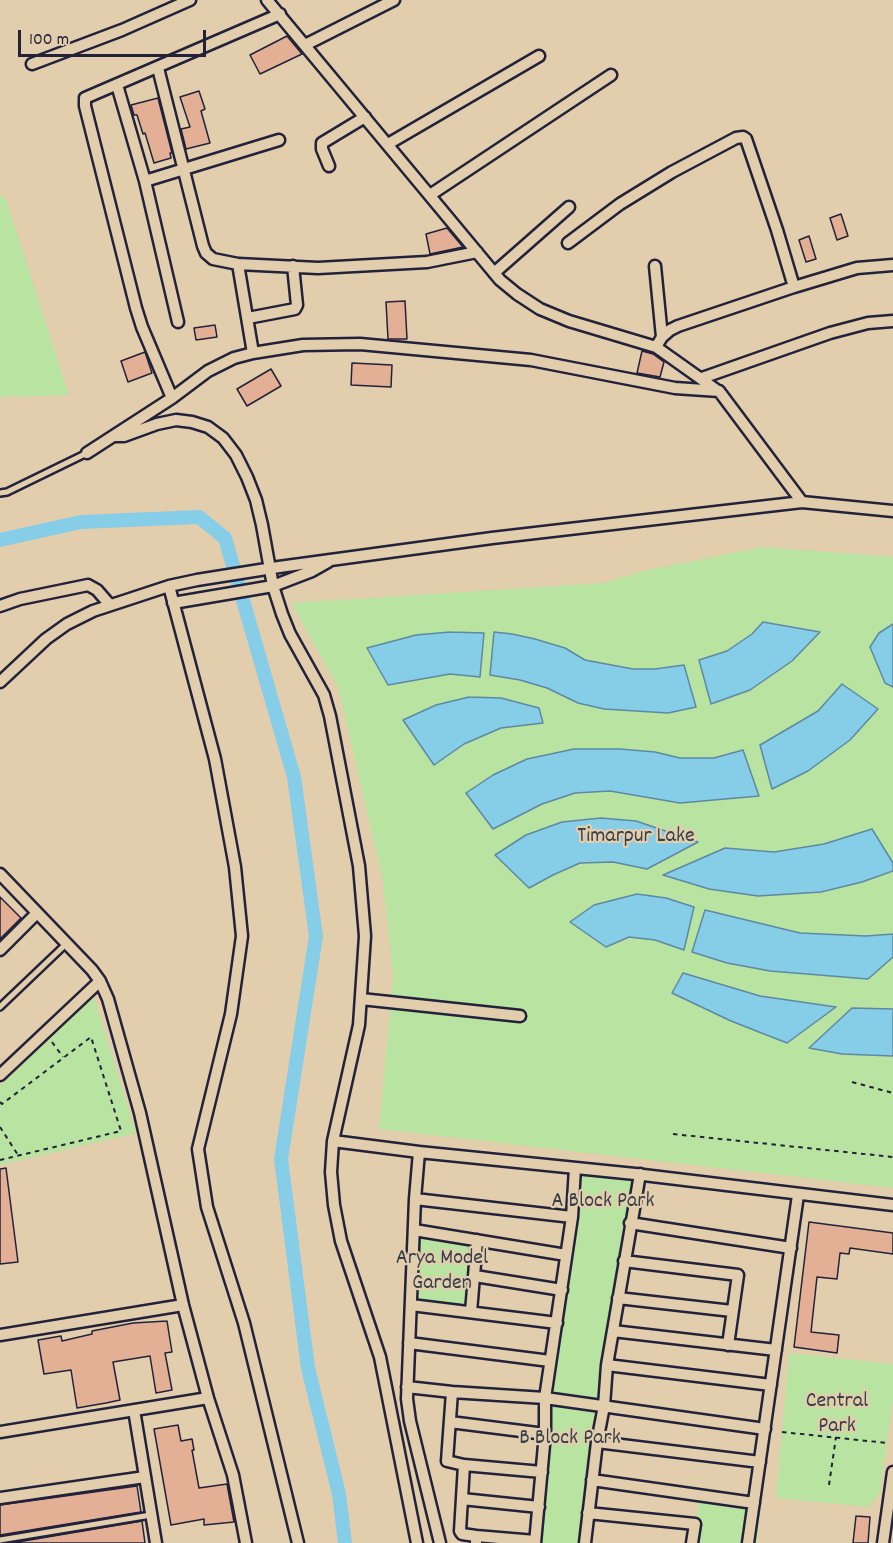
<!DOCTYPE html>
<style>
body{margin:0}
#map{position:relative;width:893px;height:1543px;overflow:hidden;background:#e2cead;font-family:Dekko,sans-serif}
canvas{display:block}
.scale{position:absolute;left:18px;top:30px;width:188px;height:27px;box-sizing:border-box;border:3px solid #22223b;border-top:0;padding-left:8px;font-size:18px;line-height:21px;white-space:nowrap;color:#22223b;-webkit-text-stroke:4px #e2cead;paint-order:stroke}
</style>
<div id="map">
<canvas width="893" height="1543"></canvas>
<div class="scale">100 m</div>
</div>
<script>
const g = document.querySelector('canvas').getContext('2d');
g.lineJoin = 'round';
function fillPath(path, color) {
  g.fillStyle = color;
  g.fill(path, 'evenodd');
}
function poly(rows) {
  const path = new Path2D();
  for (const r of rows) {
    path.moveTo(r[0], r[1]);
    for (let i = 2; i < r.length; i += 2) path.lineTo(r[i], r[i + 1]);
  }
  return path;
}
function stroke(path, color, width, dash) {
  g.strokeStyle = color;
  g.lineWidth = width;
  g.lineCap = dash ? 'butt' : 'round';
  g.setLineDash(dash || []);
  g.stroke(path);
}
function label(font, color, halo, rows, align = 'center') {
  g.font = font + ' Dekko,sans-serif';
  g.lineWidth = 4.5;
  g.setLineDash([]);
  g.textBaseline = 'middle';
  g.strokeStyle = halo;
  g.fillStyle = color;
  for (const [text, x, y, turn = 0] of rows) {
    g.save();
    g.translate(x, y);
    g.rotate((+turn || 0) * Math.PI / 180);
    g.textAlign = isNaN(turn) ? turn : align;
    if (halo) g.strokeText(text, 0, 0);
    g.fillText(text, 0, 0);
    g.restore();
  }
}
const green = poly([
 [5,196,69,395,0,397,0,197],
 [762,547,893,557,893,1188,379,1129,393,977,383,881,338,687,291,603,604,583,643,571],
 [94,997,136,1133,0,1165,0,1086],
 [579,1170,637,1177,585,1543,534,1543,545,1403],
 [414,1230,474,1240,471,1312,411,1305],
 [789,1353,893,1364,893,1399,880,1493,868,1507,776,1498],
 [699,1497,761,1506,757,1543,694,1543]
]);
const water = poly([
 [763,622,820,632,792,661,750,690,711,704,699,660,727,651,752,634,763,622],
 [893,624,893,687,885,683,870,647,879,633,893,624],
 [450,632,484,633,480,677,450,674,388,685,367,648,416,635,450,632],
 [494,632,512,634,535,639,565,648,585,660,633,669,655,669,684,665,696,707,668,713,604,709,578,703,547,688,520,680,490,675,494,632],
 [842,684,878,709,850,740,808,771,772,789,760,745,818,711,842,684],
 [469,697,501,698,539,708,543,723,501,728,464,744,434,765,403,720,436,705,469,697],
 [574,749,620,749,655,752,680,758,714,758,743,750,759,796,680,803,610,791,575,793,542,804,493,829,466,793,493,775,527,759,574,749],
 [601,818,636,821,698,842,647,869,613,862,580,863,553,875,529,888,495,855,526,835,562,822,601,818],
 [872,829,893,863,893,871,862,882,821,892,758,896,709,889,663,875,725,848,774,852,824,844,872,829],
 [637,894,666,898,694,907,684,950,655,940,629,937,606,947,570,922,594,905,637,894],
 [705,910,800,933,866,936,893,934,893,957,868,979,770,971,727,963,692,952,705,910],
 [683,973,760,996,836,1007,787,1043,731,1021,672,993,683,973],
 [852,1008,893,1009,893,1056,842,1054,809,1048,852,1008]
]);
const canal = poly([
 [0,540,81,522,199,517,225,538,294,777,316,936,281,1159,308,1368,339,1494,345,1543]
]);
const building = poly([
 [287,36,302,54,260,74,250,55,287,36],
 [199,91,205,109,201,111,210,143,186,149,181,129,190,127,180,97,199,91],
 [158,98,172,153,170,153,171,158,154,163,145,133,143,134,137,115,134,115,131,105,158,98],
 [841,214,848,236,837,240,830,218,841,214],
 [447,228,463,247,430,254,426,234,447,228],
 [809,236,816,259,806,262,799,240,809,236],
 [405,301,407,339,388,339,386,302,405,301],
 [215,325,217,337,196,340,194,328,215,325],
 [642,351,653,354,664,362,660,377,637,373,642,351],
 [145,352,152,373,128,382,121,361,145,352],
 [352,363,392,365,391,387,351,385,352,363],
 [271,369,281,386,247,406,237,389,271,369],
 [0,897,21,918,0,939,0,897],
 [6,1168,18,1262,0,1264,0,1169,6,1168],
 [809,1222,893,1233,893,1254,850,1248,849,1254,840,1253,837,1279,817,1277,811,1332,839,1335,837,1353,794,1347,809,1222],
 [167,1321,172,1352,165,1353,172,1390,156,1393,150,1356,113,1362,120,1400,106,1403,77,1408,71,1370,44,1374,38,1340,61,1336,62,1341,92,1334,92,1331,133,1323,167,1321],
 [178,1425,181,1441,192,1439,194,1450,192,1450,199,1488,227,1484,234,1522,204,1525,204,1519,171,1525,154,1429,178,1425],
 [137,1486,141,1512,0,1535,0,1505,137,1486],
 [856,1516,870,1517,868,1543,853,1543,856,1516],
 [142,1521,145,1543,12,1543,142,1521]
]);
const path = poly([
 [52,1042,63,1057],
 [852,1082,893,1093],
 [0,1102,2,1104,91,1037,121,1131,0,1160],
 [0,1127,18,1155],
 [673,1134,893,1157],
 [782,1432,887,1443],
 [829,1485,836,1437]
]);
const service = poly([
 [0,493,7,492,87,453],
 [0,1007,66,944],
 [0,1540,151,1515]
]);
const minor = poly([
 [267,0,500,280,517,294,540,309,569,321,656,347,718,391],
 [305,45,394,0],
 [32,64,122,30,190,0],
 [158,68,203,246,206,253,213,259,238,264,318,268,427,262,477,252],
 [117,85,145,181,178,322],
 [388,144,539,56],
 [329,166,322,149,322,143,365,117],
 [145,181,279,140],
 [430,195,611,75],
 [568,243,620,204,672,172,736,138,743,137,746,139,777,230,794,287],
 [238,264,253,353],
 [655,266,662,337],
 [494,273,569,207],
 [248,318,295,309,297,305,293,266],
 [656,347,662,337,670,330,678,326,794,287,857,268,893,265],
 [702,378,830,333,868,323,893,321],
 [172,398,142,327,136,308,85,106,85,98,280,14],
 [115,436,124,436,157,424,176,420,192,422,208,427,223,438,236,455,247,477,256,500,262,525,273,586,282,614,290,634,324,695,330,716,359,866,365,936,359,1025,333,1141,331,1172,334,1205,341,1241,380,1357,417,1543],
 [87,453,172,398,208,371,234,358,253,353,303,345,360,344,531,360,675,388,719,391,802,502],
 [169,586,215,759,235,867,242,936,231,1014,198,1149,207,1207,244,1323,298,1543],
 [173,603,273,586,312,571,328,562],
 [0,606,20,599,88,585,97,590,110,605],
 [0,682,46,639,67,624,93,611,169,586,197,580,279,567,492,538,802,502,893,511],
 [0,874,92,970,100,981,108,999,140,1113,183,1305,208,1398,233,1475,246,1543],
 [0,950,37,913],
 [361,999,520,1016],
 [0,1075,100,981],
 [333,1141,419,1152],
 [415,1199,572,1217],
 [630,1223,791,1248],
 [414,1230,566,1255],
 [624,1261,738,1275,728,1345],
 [475,1276,562,1290],
 [618,1298,732,1311],
 [411,1305,557,1323],
 [471,1312,477,1240],
 [613,1331,776,1350],
 [0,1335,183,1305],
 [409,1343,550,1361],
 [607,1365,771,1385],
 [407,1387,452,1392,545,1398,765,1429],
 [452,1392,447,1461,464,1465,460,1531,462,1534,476,1536,476,1543],
 [134,1410,156,1543],
 [450,1422,545,1434],
 [0,1432,208,1398],
 [597,1442,760,1462],
 [464,1465,542,1472],
 [592,1480,754,1503],
 [0,1498,145,1477],
 [462,1499,539,1507],
 [588,1513,695,1524,692,1543],
 [476,1536,535,1541],
 [440,1543,410,1421,407,1399,415,1199,419,1152,635,1174,893,1205],
 [535,1543,545,1434,545,1398,572,1217,575,1168],
 [585,1543,597,1442,604,1406,607,1365,640,1174],
 [748,1543,798,1195],
 [883,1543,893,1472]
]);
const parkNames = [
 ["Timarpur Lake",636,838],
 ["A Block Park",603,1203],
 ["Arya Model",442,1260],
 ["Garden",442,1285],
 ["Central",837,1403],
 ["Park",837,1428],
 ["B Block Park",570,1440]
];
fillPath(green, '#b8e3a0');
fillPath(water, '#86cde7');
stroke(water, '#5e89a2', 1.5);
stroke(canal, '#86cde7', 14);
fillPath(building, '#e3b095');
stroke(building, '#22223b', 1.5);
stroke(service, '#22223b', 10);
stroke(minor, '#22223b', 15);
stroke(path, '#22223b', 2, [4.5, 4.5]);
stroke(service, '#e2cead', 5);
stroke(minor, '#e2cead', 10);
label('22px', '#383f4a', '#e2cead', parkNames);
</script>
